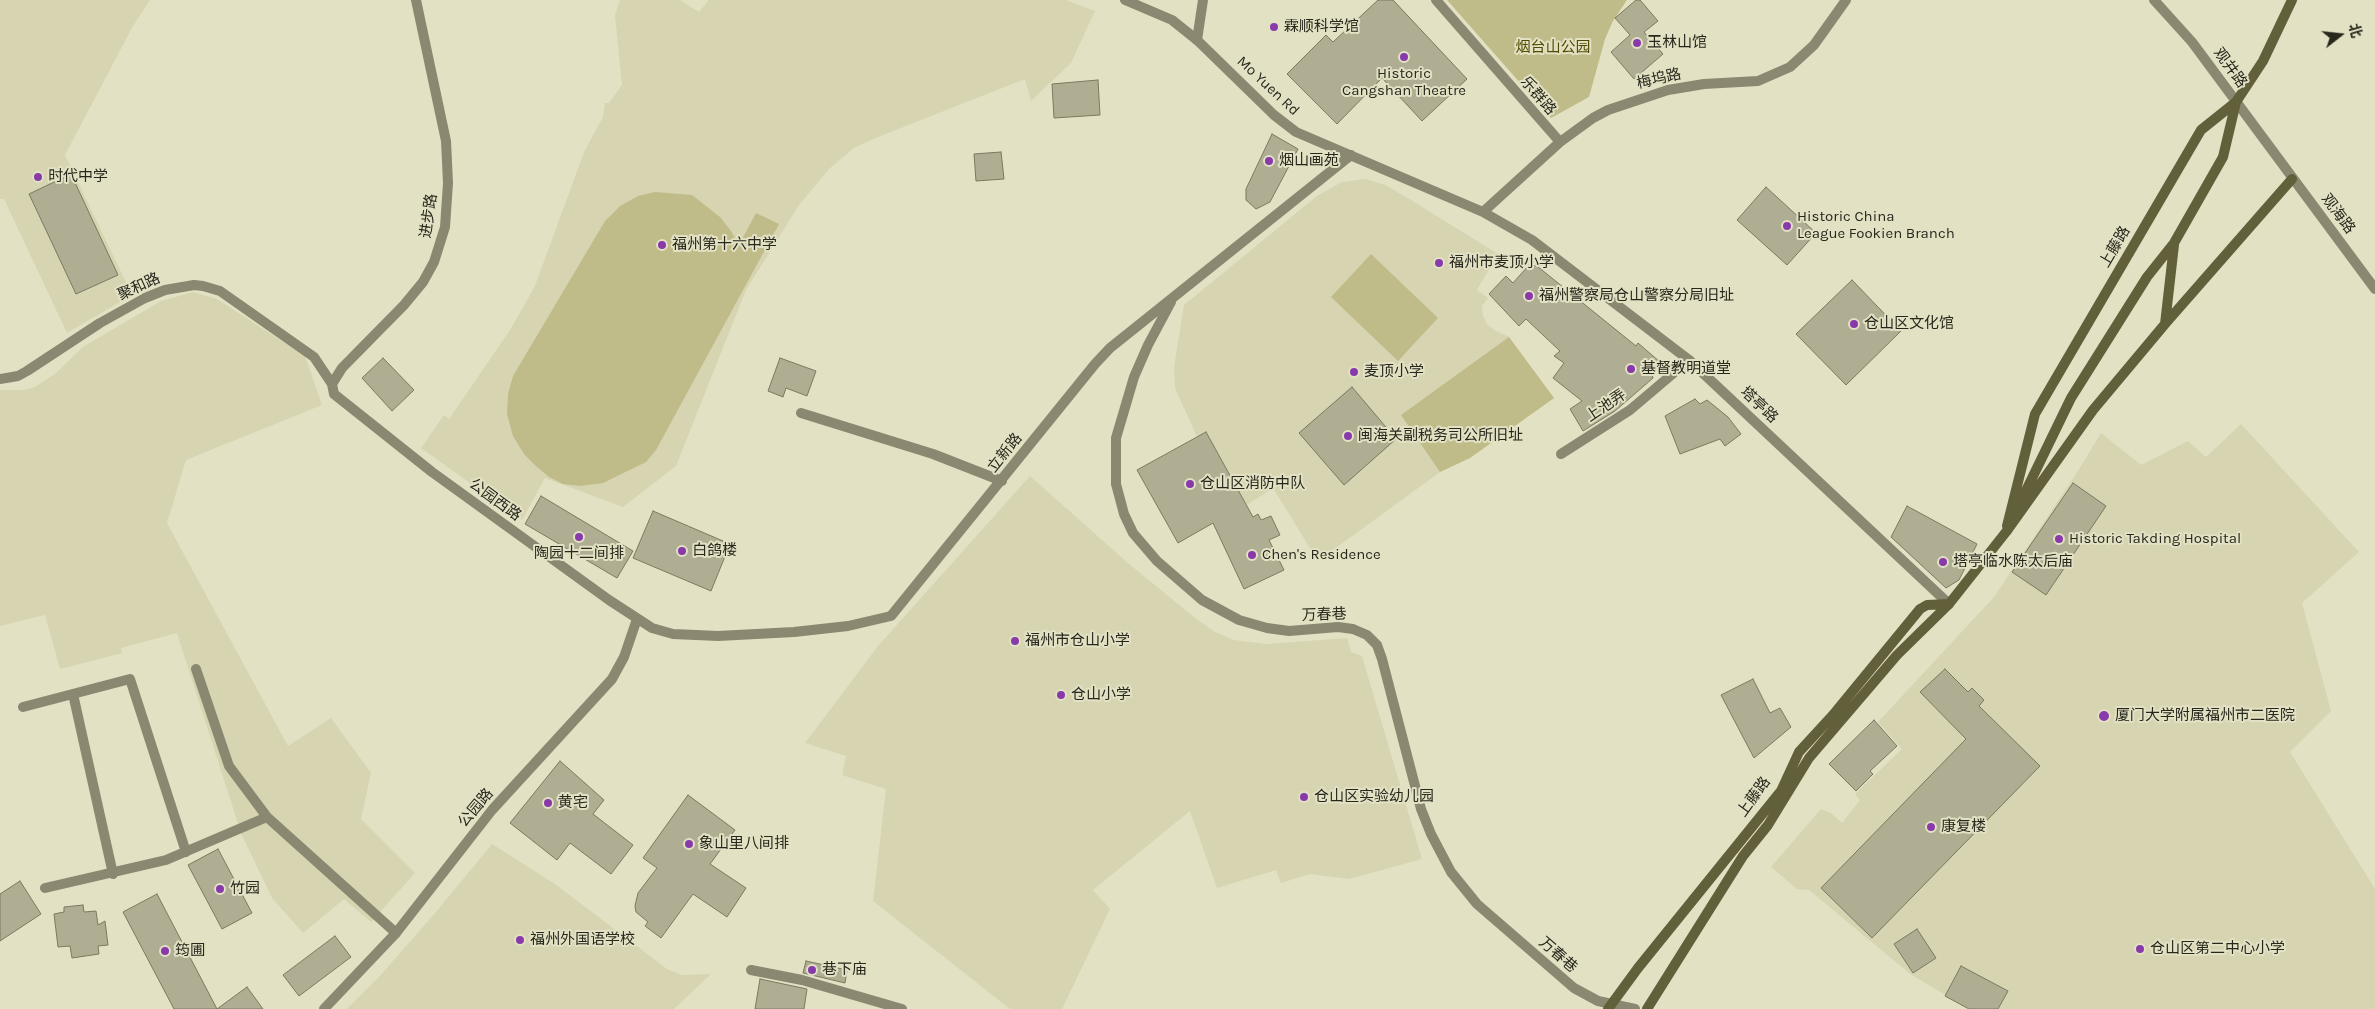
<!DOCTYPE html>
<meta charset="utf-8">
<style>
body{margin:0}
#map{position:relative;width:2375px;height:1009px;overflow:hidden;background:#e3e1c4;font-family:Karla,"Noto Sans SC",sans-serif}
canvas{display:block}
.north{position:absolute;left:2315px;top:10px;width:50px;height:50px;-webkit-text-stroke:4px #e3e1c4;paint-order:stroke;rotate:74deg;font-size:14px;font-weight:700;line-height:20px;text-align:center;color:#27271c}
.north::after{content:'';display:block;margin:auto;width:18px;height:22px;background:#27271c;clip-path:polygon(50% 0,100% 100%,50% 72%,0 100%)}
</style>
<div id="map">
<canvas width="2375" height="1009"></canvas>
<div class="north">北</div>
</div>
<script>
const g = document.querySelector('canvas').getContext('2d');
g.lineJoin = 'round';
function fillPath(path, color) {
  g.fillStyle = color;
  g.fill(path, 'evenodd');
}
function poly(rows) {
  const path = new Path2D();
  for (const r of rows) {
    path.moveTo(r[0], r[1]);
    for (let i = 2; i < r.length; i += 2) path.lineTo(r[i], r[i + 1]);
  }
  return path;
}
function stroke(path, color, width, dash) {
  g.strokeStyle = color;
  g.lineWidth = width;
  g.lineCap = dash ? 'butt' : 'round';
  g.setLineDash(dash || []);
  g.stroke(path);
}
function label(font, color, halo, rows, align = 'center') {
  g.font = font + ' Karla,"Noto Sans SC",sans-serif';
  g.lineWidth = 4;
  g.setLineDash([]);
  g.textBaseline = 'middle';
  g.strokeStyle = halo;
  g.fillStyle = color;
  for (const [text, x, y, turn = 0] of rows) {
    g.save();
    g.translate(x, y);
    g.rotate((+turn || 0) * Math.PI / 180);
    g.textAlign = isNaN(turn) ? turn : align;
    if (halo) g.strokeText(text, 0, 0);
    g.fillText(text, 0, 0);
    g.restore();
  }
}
const built = poly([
 [0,0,150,0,133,26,65,155,132,295,67,333,4,199,0,199],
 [620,0,680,0,699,12,709,0,1066,0,1095,11,1071,63,1031,101,1025,79,873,139,854,148,829,169,799,205,746,290,676,466,623,507,545,478,522,520,421,448,444,415,449,419,510,330,535,286,584,152,603,117,605,103,609,103,622,85,615,15],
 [1366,179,1385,185,1411,200,1498,254,1477,290,1488,298,1482,306,1483,316,1487,324,1494,330,1509,337,1554,398,1470,458,1440,472,1318,561,1273,488,1247,505,1206,432,1197,437,1175,388,1174,367,1184,305,1317,196,1342,182],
 [193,292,217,299,305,356,322,405,186,460,167,523,288,746,331,718,371,773,361,819,415,873,371,922,344,899,303,933,272,898,241,833,177,633,121,648,122,653,60,669,45,615,0,626,0,390,24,390,35,387,56,373,83,347,161,301],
 [2241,424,2359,552,2302,603,2331,711,2290,752,2375,889,2375,1009,1969,1009,1910,974,1809,890,1797,889,1771,867,1821,809,1831,813,1842,823,1860,800,1855,794,1902,749,1878,722,1994,597,2078,471,2101,433,2141,465,2188,441,2206,457],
 [1030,476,1128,563,1195,618,1215,632,1234,640,1267,644,1347,638,1351,652,1362,656,1422,859,1349,879,1310,874,1281,883,1276,870,1217,888,1190,811,1093,890,1110,909,1062,1009,1010,1009,873,901,886,789,842,775,846,756,805,743,878,646],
 [492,844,555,884,667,969,682,975,711,974,674,1009,347,1009,378,978,436,912]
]);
const green = poly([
 [1447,0,1627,0,1613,21,1605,39,1589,97,1551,118],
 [655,192,692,195,720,217,731,231,739,245,756,213,779,224,656,450,646,462,603,483,580,486,563,484,549,477,537,467,524,454,513,436,507,414,508,394,513,376,605,221,620,206,638,196],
 [1371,254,1438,318,1398,361,1331,297],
 [1509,337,1554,398,1470,458,1440,472,1401,415]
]);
const building = poly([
 [1378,0,1393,0,1467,79,1422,121,1382,78,1337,124,1287,74,1326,35,1333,42,1378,0],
 [1636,0,1640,0,1658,21,1644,32,1663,54,1634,79,1611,52,1630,35,1615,18,1636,0],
 [1098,80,1100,115,1054,118,1052,84,1098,80],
 [1272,134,1298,149,1270,202,1256,209,1246,200,1246,189,1272,134],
 [1001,152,1004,179,976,181,974,154,1001,152],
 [71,174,118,275,76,294,29,194,71,174],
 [1766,187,1816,233,1787,265,1737,220,1766,187],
 [1529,265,1537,266,1636,346,1638,343,1660,362,1651,371,1653,378,1615,411,1583,431,1570,409,1582,401,1553,378,1564,363,1554,356,1560,351,1526,319,1519,326,1489,294,1506,276,1513,283,1529,265],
 [1852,280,1901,331,1846,385,1796,334,1852,280],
 [383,358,414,390,392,411,362,378,383,358],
 [780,358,816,371,807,396,786,388,783,397,768,391,780,358],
 [1352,387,1396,439,1344,485,1299,433,1352,387],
 [1695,399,1700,404,1707,400,1728,417,1741,434,1725,446,1720,439,1680,454,1665,416,1695,399],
 [1206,432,1253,517,1258,514,1261,520,1271,516,1280,535,1269,540,1284,570,1244,589,1213,523,1178,543,1137,470,1206,432],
 [2073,483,2106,506,2046,595,2012,572,2073,483],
 [541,496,633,551,617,578,525,524,541,496],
 [1907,506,1977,544,1959,580,1946,588,1891,537,1907,506],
 [653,511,730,544,711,591,633,558,653,511],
 [1945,669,1968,692,1972,688,1984,700,1979,706,2040,766,1872,938,1821,888,1966,739,1920,692,1945,669],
 [1753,679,1770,713,1780,708,1791,727,1754,758,1721,695,1753,679],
 [1874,720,1897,746,1870,771,1873,774,1856,791,1829,764,1874,720],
 [560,761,604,800,593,814,633,845,611,874,570,843,557,860,510,823,560,761],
 [688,795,735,830,710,864,746,888,727,917,693,894,661,938,645,926,648,922,636,912,635,906,638,893,657,868,643,858,688,795],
 [218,849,252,913,222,929,188,865,218,849],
 [20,881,41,914,0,941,0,894,20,881],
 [157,894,217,1009,174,1009,123,912,157,894],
 [83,905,84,912,96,911,98,925,105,921,108,945,98,946,99,954,72,958,70,946,58,947,54,914,64,912,64,907,83,905],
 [1917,929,1936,958,1913,973,1894,944,1917,929],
 [335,936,351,957,299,996,283,975,335,936],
 [806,961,847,970,845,983,803,973,806,961],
 [1961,966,2008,991,1998,1009,1969,1009,1945,996,1961,966],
 [760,979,807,989,804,1009,755,1009,760,979],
 [247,987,263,1009,217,1009,247,987]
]);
const minor = poly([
 [1197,40,1203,0],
 [801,413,933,454,1002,481],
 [1561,454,1630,410,1689,360],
 [196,669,229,766,267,817,396,933],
 [73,694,113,874],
 [23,707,130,679,186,852],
 [45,888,166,860,267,817]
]);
const tertiary = poly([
 [416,0,446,141,448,183,445,227,434,262,423,282,404,305,342,368,332,384,334,394,432,472,609,600,652,628,673,634,718,636,794,632,848,626,891,616,1095,364,1110,348,1351,155],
 [1125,0,1172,20,1197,40,1274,115,1296,132,1483,212,1532,240,1689,360,1949,604],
 [1436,0,1560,142],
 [2154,0,2192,42,2375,289],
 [1483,212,1560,142,1593,118,1608,110,1668,90,1704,84,1758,81,1790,67,1814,45,1846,0],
 [1171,302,1148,345,1134,377,1116,438,1116,484,1124,514,1133,533,1157,561,1202,600,1239,620,1267,628,1289,631,1338,627,1353,629,1367,635,1377,645,1382,659,1421,809,1431,834,1451,872,1477,904,1574,988,1598,1001,1635,1009],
 [0,379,18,376,27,371,100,323,145,298,165,290,194,285,203,286,220,291,314,357,332,384],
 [751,970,802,980,902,1009],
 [324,1009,396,933,492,810,612,679,624,657,637,619]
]);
const secondary = poly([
 [2165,324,2174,245],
 [2019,505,2071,398,2147,277,2174,243,2223,157,2236,102],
 [2007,526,2035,414,2201,130,2236,102,2263,61,2292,0],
 [1608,1009,1638,968,1781,791,1799,752,1833,715,1920,609,1927,605,1949,604],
 [1647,1009,1743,856,1768,825,1809,758,1897,655,1949,604,2006,532,2093,410,2165,324,2292,179]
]);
const markers = [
 [1274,27,5,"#883aaa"],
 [1637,43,5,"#883aaa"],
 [1404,57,5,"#883aaa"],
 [1269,161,5,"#883aaa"],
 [38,177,5,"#883aaa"],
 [1787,226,5,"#883aaa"],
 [662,245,5,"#883aaa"],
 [1439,263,5,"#883aaa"],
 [1529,296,5,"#883aaa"],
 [1854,324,5,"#883aaa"],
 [1631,369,5,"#883aaa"],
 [1354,372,5,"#883aaa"],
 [1348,436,5,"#883aaa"],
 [1190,484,5,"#883aaa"],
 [579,537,5,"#883aaa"],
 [2059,539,5,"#883aaa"],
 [682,551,5,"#883aaa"],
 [1252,555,5,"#883aaa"],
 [1943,562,5,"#883aaa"],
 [1015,641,5,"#883aaa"],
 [1061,695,5,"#883aaa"],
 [2104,716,6,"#883aaa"],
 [1304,797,5,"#883aaa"],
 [548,803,5,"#883aaa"],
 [1931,827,5,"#883aaa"],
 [689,844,5,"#883aaa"],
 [220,889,5,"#883aaa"],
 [520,940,5,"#883aaa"],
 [2140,949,5,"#883aaa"],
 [165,951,5,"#883aaa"],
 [812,970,5,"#883aaa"]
];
const poiNames = [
 ["霖顺科学馆",1284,27],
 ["玉林山馆",1647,43],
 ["Historic",1404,74,"center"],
 ["Cangshan Theatre",1404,91,"center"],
 ["烟山画苑",1279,161],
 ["时代中学",48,177],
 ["Historic China",1797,217],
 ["League Fookien Branch",1797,234],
 ["福州第十六中学",672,245],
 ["福州市麦顶小学",1449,263],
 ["福州警察局仓山警察分局旧址",1539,296],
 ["仓山区文化馆",1864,324],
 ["基督教明道堂",1641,369],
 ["麦顶小学",1364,372],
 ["闽海关副税务司公所旧址",1358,436],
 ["仓山区消防中队",1200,484],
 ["Historic Takding Hospital",2069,539],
 ["白鸽楼",692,551],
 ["陶园十二间排",579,554,"center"],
 ["Chen's Residence",1262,555],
 ["塔亭临水陈太后庙",1953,562],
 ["福州市仓山小学",1025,641],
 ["仓山小学",1071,695],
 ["厦门大学附属福州市二医院",2115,716],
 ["仓山区实验幼儿园",1314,797],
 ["黄宅",558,803],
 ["康复楼",1941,827],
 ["象山里八间排",699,844],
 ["竹园",230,889],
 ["福州外国语学校",530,940],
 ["仓山区第二中心小学",2150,949],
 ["筠圃",175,951],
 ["巷下庙",822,970]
];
const parkNames = [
 ["烟台山公园",1553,48]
];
const streetNames = [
 ["观井路",2230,68,54],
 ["梅坞路",1659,79,-13],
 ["Mo Yuen Rd",1268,86,43],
 ["乐群路",1538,96,49],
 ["观海路",2338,214,53],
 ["进步路",429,216,-82],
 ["上藤路",2115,247,-60],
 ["聚和路",139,287,-25],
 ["塔亭路",1759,405,43],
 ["上池弄",1606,406,-34],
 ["立新路",1005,453,-51],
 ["公园西路",495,500,36],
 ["万春巷",1324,615,-2],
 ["上藤路",1754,797,-54],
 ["公园路",476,808,-50],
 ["万春巷",1558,955,41]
];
fillPath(built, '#d7d4b1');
fillPath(green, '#c0bc89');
fillPath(building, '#afad92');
stroke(building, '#7b795f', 1);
stroke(minor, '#8a8870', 10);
stroke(tertiary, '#8a8870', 10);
stroke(secondary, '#625f3b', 10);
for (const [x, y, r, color] of markers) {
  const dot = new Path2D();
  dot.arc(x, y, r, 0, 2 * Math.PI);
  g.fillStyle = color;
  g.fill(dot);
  stroke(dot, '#e3e1c4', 2);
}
label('15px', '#27271c', '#e3e1c4', poiNames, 'left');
label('15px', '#514b00', '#e3e1c4', parkNames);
label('15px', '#27271c', '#e3e1c4', streetNames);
</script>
